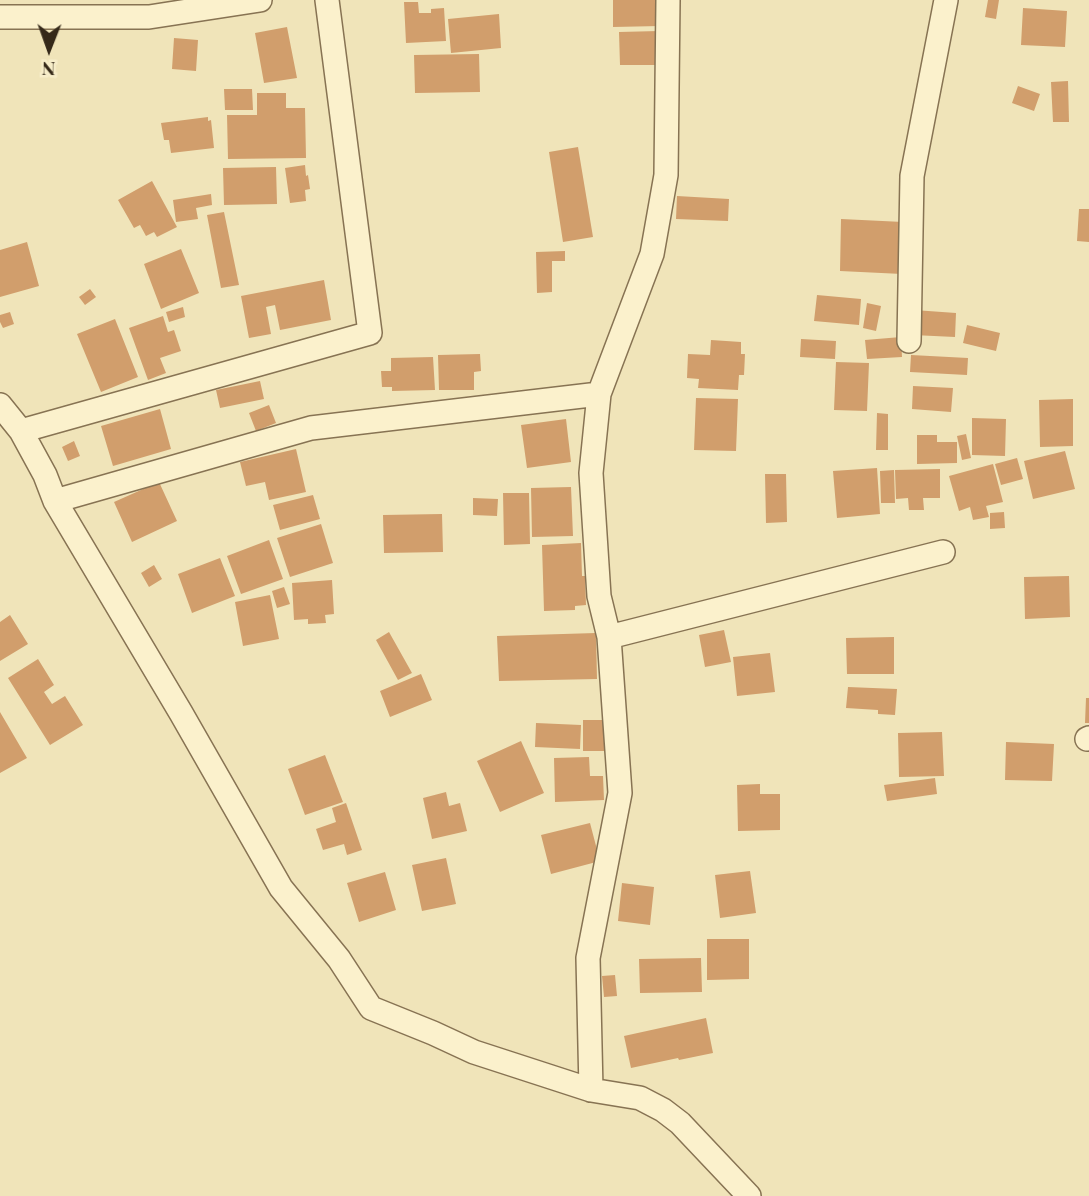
<!DOCTYPE html>
<style>
body{margin:0}
#map{position:relative;width:1089px;height:1196px;overflow:hidden;background:#f0e4b9;font-family:"Playfair Display",serif}
canvas{display:block}
.north{position:absolute;left:14px;top:14px;width:70px;height:70px;-webkit-text-stroke:5px #f7edc9;paint-order:stroke;rotate:181deg;font-size:19px;font-weight:700;line-height:28px;text-align:center;color:#352919}
.north::after{content:'';display:block;margin:auto;width:24px;height:32px;background:#352919;clip-path:polygon(50% 0,100% 100%,50% 72%,0 100%)}
</style>
<div id="map">
<canvas width="1089" height="1196"></canvas>
<div class="north">N</div>
</div>
<script>
const g = document.querySelector('canvas').getContext('2d');
g.lineJoin = 'round';
function fillPath(path, color) {
  g.fillStyle = color;
  g.fill(path, 'evenodd');
}
function poly(rows) {
  const path = new Path2D();
  for (const r of rows) {
    path.moveTo(r[0], r[1]);
    for (let i = 2; i < r.length; i += 2) path.lineTo(r[i], r[i + 1]);
  }
  return path;
}
function stroke(path, color, width, dash) {
  g.strokeStyle = color;
  g.lineWidth = width;
  g.lineCap = dash ? 'butt' : 'round';
  g.setLineDash(dash || []);
  g.stroke(path);
}
const building = poly([
 [613,0,660,0,660,26,613,27],
 [988,0,999,0,996,19,985,17],
 [404,2,418,2,419,13,431,13,431,9,444,8,446,41,406,43],
 [1023,8,1067,11,1065,47,1021,45],
 [499,14,501,48,451,53,448,19],
 [287,27,297,78,264,83,255,33],
 [659,31,660,65,620,65,619,32],
 [174,38,198,40,196,71,172,69],
 [479,54,480,92,415,93,414,55],
 [1068,81,1069,122,1053,122,1051,82],
 [1018,86,1040,94,1034,111,1012,103],
 [224,89,252,89,253,110,225,110],
 [257,93,286,93,286,108,305,108,306,158,228,159,227,115,257,115],
 [208,117,208,121,211,120,214,148,171,153,169,140,164,140,161,123],
 [578,147,593,237,563,242,549,152],
 [305,165,306,176,308,175,310,189,305,190,306,201,290,203,285,168],
 [276,167,277,204,224,205,223,168],
 [152,181,177,227,157,237,154,232,146,236,140,225,134,228,118,200],
 [211,194,212,205,196,208,198,219,176,222,173,200],
 [677,196,729,199,728,221,676,219],
 [1079,209,1089,209,1089,242,1077,241],
 [224,212,239,285,221,288,207,215],
 [841,219,903,222,902,274,840,271],
 [27,242,39,286,0,297,0,250],
 [181,249,199,293,161,309,144,264],
 [565,251,565,261,552,261,552,292,537,293,536,252],
 [324,280,331,320,280,330,275,305,266,307,271,334,249,338,241,296],
 [90,289,96,297,85,305,79,297],
 [817,295,861,299,859,325,814,321],
 [867,303,881,306,876,331,863,328],
 [183,307,185,317,169,322,166,312],
 [914,310,956,313,955,337,913,335],
 [10,312,14,324,3,328,0,322,0,315],
 [163,316,168,332,174,330,181,351,160,358,166,373,148,380,129,328],
 [115,319,138,377,101,392,77,334],
 [967,325,1000,333,996,351,963,343],
 [901,337,902,357,867,359,865,340],
 [801,339,836,341,835,359,800,357],
 [711,340,741,342,741,354,745,354,744,375,739,375,738,390,698,388,699,379,687,378,688,354,710,355],
 [480,354,481,371,474,372,474,390,439,390,438,355],
 [911,355,968,358,967,375,910,372],
 [433,357,435,390,392,391,392,387,382,387,381,371,391,371,391,358],
 [836,362,869,363,867,411,834,410],
 [260,381,264,399,220,408,216,390],
 [913,386,953,388,951,412,912,409],
 [696,398,738,399,736,451,694,450],
 [1073,399,1073,446,1040,447,1039,400],
 [269,405,276,423,256,431,249,413],
 [160,409,171,449,113,466,101,426],
 [877,413,888,414,888,450,876,450],
 [972,418,1006,419,1005,456,972,455],
 [566,419,571,462,527,468,521,425],
 [966,434,971,458,962,460,957,436],
 [917,435,937,435,937,442,957,442,957,463,917,464],
 [74,441,80,456,68,461,62,447],
 [296,449,306,492,269,500,265,482,246,486,240,462],
 [1065,451,1075,489,1033,499,1024,461],
 [1017,458,1023,479,1001,485,995,464],
 [993,464,1003,502,986,506,989,517,973,520,970,507,959,511,949,476],
 [877,468,880,514,837,518,833,471],
 [940,469,940,498,923,498,924,510,909,510,908,498,896,499,895,470],
 [894,470,895,503,881,503,880,471],
 [765,474,786,474,787,522,766,523],
 [159,482,177,521,132,542,114,502],
 [571,487,573,536,532,537,531,488],
 [503,493,529,493,530,544,504,545],
 [313,495,320,519,280,530,273,505],
 [473,498,498,499,497,516,473,515],
 [1004,512,1005,528,990,529,990,513],
 [442,514,443,552,384,553,383,515],
 [321,524,333,563,290,577,277,538],
 [269,540,283,579,241,594,227,556],
 [581,543,582,576,585,576,586,605,575,606,575,610,544,611,542,545],
 [220,558,235,596,192,613,178,574],
 [154,565,162,579,149,587,141,573],
 [1069,576,1070,617,1025,619,1024,577],
 [332,580,334,614,325,615,326,623,308,624,308,619,294,620,292,583],
 [284,587,290,604,277,608,272,591],
 [270,595,279,639,243,646,235,602],
 [10,615,28,644,0,661,0,622],
 [724,630,731,662,705,667,699,635],
 [389,632,412,673,398,680,376,640],
 [596,633,597,679,499,681,497,636],
 [894,637,894,674,847,674,846,638],
 [770,653,775,692,737,696,733,657],
 [38,659,54,685,44,692,52,704,65,696,83,725,50,745,8,678],
 [421,674,432,700,390,717,380,691],
 [848,687,897,689,895,715,878,714,878,710,846,708],
 [1086,698,1089,698,1089,723,1085,723],
 [0,712,27,758,0,773],
 [583,720,611,720,611,751,583,751],
 [536,723,581,725,580,749,535,747],
 [942,732,944,776,899,777,898,733],
 [521,741,544,793,500,812,477,761],
 [1006,742,1054,744,1052,781,1005,780],
 [325,755,343,802,305,815,288,769],
 [589,757,590,776,603,776,604,800,555,802,554,758],
 [935,778,937,794,887,801,884,785],
 [760,784,760,794,780,794,780,830,738,831,737,785],
 [446,792,449,806,460,803,467,831,432,839,423,798],
 [346,803,362,850,347,855,344,844,323,850,316,829,336,822,332,808],
 [590,823,600,861,551,874,541,835],
 [446,858,456,904,422,911,412,865],
 [750,871,756,913,720,918,715,875],
 [385,872,396,910,359,922,347,883],
 [622,883,654,887,650,925,618,921],
 [707,939,749,939,749,979,707,980],
 [701,958,702,992,640,993,639,959],
 [615,975,617,996,604,997,602,976],
 [706,1018,713,1053,679,1060,678,1058,631,1068,624,1036]
]);
const minor = poly([
 [0,17,149,17,260,0],
 [909,341,912,176,946,0],
 [0,405,21,431,45,475,55,501,181,713,281,888,339,959,371,1008,433,1033,474,1052,591,1090,640,1098,663,1110,680,1123,749,1196],
 [21,431,370,333,327,0],
 [55,501,311,428,599,394],
 [609,637,943,552],
 [1087,739,1089,738],
 [591,1090,588,958,620,793,609,637,599,596,591,473,599,394,652,254,666,175,668,0]
]);
fillPath(building, '#d19e6c');
stroke(minor, '#877353', 26);
stroke(minor, '#fbf1cc', 23);
</script>
